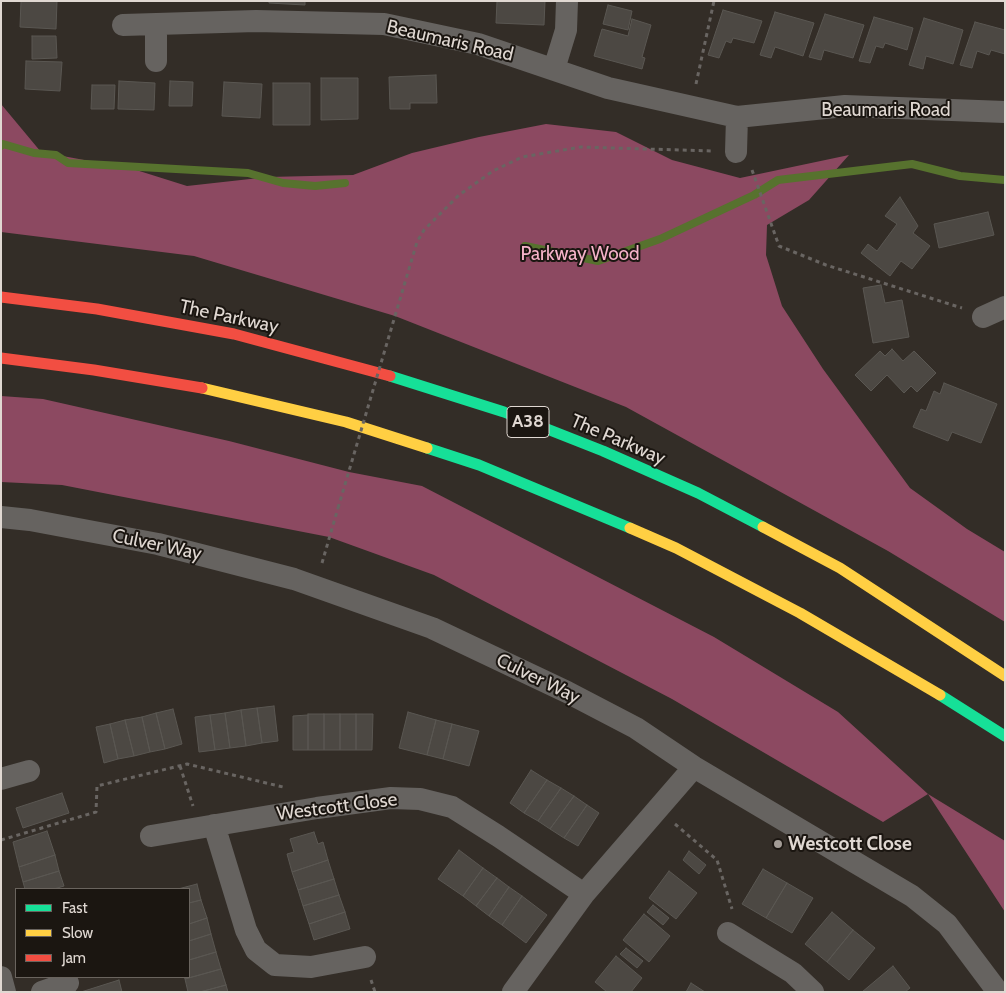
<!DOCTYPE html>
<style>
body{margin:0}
#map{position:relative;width:1006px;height:993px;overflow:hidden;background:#332d27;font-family:Cabin,sans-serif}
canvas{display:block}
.frame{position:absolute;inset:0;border:2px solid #e0d8d2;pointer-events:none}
.legend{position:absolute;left:15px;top:888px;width:175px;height:90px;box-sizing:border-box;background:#1b1611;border:1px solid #6a645e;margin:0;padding:6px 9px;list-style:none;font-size:15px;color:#e0d8d2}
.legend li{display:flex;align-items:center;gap:10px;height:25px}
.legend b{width:25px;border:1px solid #6a645e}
</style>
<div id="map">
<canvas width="1006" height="993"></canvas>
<div class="frame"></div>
<ul class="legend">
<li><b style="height:6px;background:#16e098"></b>Fast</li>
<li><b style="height:6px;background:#ffcf43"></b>Slow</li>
<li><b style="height:6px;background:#f24e42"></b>Jam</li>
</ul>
</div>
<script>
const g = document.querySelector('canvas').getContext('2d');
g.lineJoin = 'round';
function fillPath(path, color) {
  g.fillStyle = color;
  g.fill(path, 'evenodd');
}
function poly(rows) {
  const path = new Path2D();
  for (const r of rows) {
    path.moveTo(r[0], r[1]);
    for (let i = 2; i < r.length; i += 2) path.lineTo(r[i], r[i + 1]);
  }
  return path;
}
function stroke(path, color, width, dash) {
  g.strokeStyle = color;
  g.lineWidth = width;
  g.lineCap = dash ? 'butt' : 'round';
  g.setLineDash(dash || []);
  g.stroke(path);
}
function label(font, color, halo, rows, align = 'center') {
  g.font = font + ' Cabin,sans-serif';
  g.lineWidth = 4;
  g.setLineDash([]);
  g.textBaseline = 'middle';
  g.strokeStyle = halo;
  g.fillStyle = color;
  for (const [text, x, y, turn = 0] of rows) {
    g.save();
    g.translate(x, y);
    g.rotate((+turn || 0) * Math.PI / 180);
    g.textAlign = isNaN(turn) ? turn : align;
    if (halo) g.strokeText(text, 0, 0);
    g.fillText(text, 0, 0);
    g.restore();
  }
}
const forest = poly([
 [1,104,41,152,133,169,187,186,268,177,353,175,412,153,479,137,546,124,616,132,672,160,740,178,849,155,809,200,767,225,766,255,782,306,823,369,910,488,967,529,1005,552,1005,622,888,551,626,407,395,316,194,256,1,232],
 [1,396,43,399,229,441,349,472,422,486,714,637,838,712,928,794,1005,841,1005,912,928,794,883,822,672,699,434,575,329,537,62,485,1,482]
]);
const stream = poly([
 [1,146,3,144,34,153,56,155,68,163,248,173,283,183,315,186,345,183],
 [525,246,598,261,660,239,754,195,778,180,912,164,960,176,1005,180]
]);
const building = poly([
 [21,1,57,1,56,29,20,27,21,1],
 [269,1,305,1,305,5,269,3,269,1],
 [497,1,545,1,544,25,496,23,497,1],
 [608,5,632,11,628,30,603,24,608,5],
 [723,10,762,21,754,43,733,38,731,43,726,41,719,58,708,55,723,10],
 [775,12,814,23,803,56,775,47,771,58,760,55,775,12],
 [825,14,864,25,853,58,824,50,821,60,809,57,825,14],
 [874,17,913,28,907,50,885,43,883,48,876,46,870,63,859,61,874,17],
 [924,18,963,30,953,64,926,56,923,69,909,65,924,18],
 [632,19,651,25,642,57,645,58,642,69,594,56,602,29,628,36,632,19],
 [975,22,1005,30,1005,54,991,50,989,55,977,51,972,68,960,65,975,22],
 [32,36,56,36,57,58,32,59,32,36],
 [26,61,62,62,60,91,25,89,26,61],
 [436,75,437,103,410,103,410,109,390,109,389,77,436,75],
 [321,78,358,78,358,119,321,120,321,78],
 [119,81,155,83,154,110,118,109,119,81],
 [170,81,193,82,192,106,169,106,170,81],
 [224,82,262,84,260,118,222,116,224,82],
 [273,83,310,83,310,125,273,125,273,83],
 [92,85,115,85,114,109,91,109,92,85],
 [900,197,918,226,913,233,930,246,912,269,901,261,890,276,861,253,868,244,877,251,897,224,885,216,900,197],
 [988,212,994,235,939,248,934,224,988,212],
 [881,285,885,303,902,300,909,337,873,343,863,288,881,285],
 [892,349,903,361,914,351,936,373,917,392,911,386,904,393,887,375,871,391,855,375,880,351,885,356,892,349],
 [944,383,997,404,981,443,952,432,948,441,913,427,921,409,926,411,934,391,940,394,944,383],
 [274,706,278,741,262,743,257,708,274,706],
 [257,708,262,743,246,746,241,710,257,708],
 [173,709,182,744,165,749,156,713,173,709],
 [241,710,246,746,230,748,225,713,241,710],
 [408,712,436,720,427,755,399,748,408,712],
 [156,713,165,749,150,752,142,717,156,713],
 [225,713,230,748,215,750,210,715,225,713],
 [308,714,324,714,324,750,308,750,308,714],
 [324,714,340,714,340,750,324,750,324,714],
 [340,714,356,714,356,750,340,750,340,714],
 [356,714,373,714,372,750,356,750,356,714],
 [210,715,215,750,199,752,195,717,210,715],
 [308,715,308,750,293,750,293,716,308,715],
 [142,717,150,752,134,756,125,720,142,717],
 [125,720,134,756,118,759,110,724,125,720],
 [436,720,452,724,443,759,427,755,436,720],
 [110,724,118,759,104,763,96,727,110,724],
 [452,724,479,731,469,766,443,759,452,724],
 [531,770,547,780,524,813,510,803,531,770],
 [547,780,561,788,538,821,524,813,547,780],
 [561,788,574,796,550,829,538,821,561,788],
 [62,793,69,813,23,828,16,808,62,793],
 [574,796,587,805,564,838,550,829,574,796],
 [587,805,599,813,578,846,564,838,587,805],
 [47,831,55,855,19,867,13,842,47,831],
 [314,832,318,844,323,842,328,860,292,872,287,854,294,852,290,839,314,832],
 [459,850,483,868,463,896,438,879,459,850],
 [689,851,706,865,699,874,683,860,689,851],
 [55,855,59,871,23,882,19,867,55,855],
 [328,860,334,879,298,890,292,872,328,860],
 [483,868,497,878,476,906,463,896,483,868],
 [763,869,787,883,766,918,742,904,763,869],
 [59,871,64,886,54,889,25,889,23,882,59,871],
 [669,871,697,893,676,919,649,898,669,871],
 [497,878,509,887,489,916,476,906,497,878],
 [334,879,339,895,303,906,298,890,334,879],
 [787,883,813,898,792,933,766,918,787,883],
 [197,884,201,900,189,903,189,889,178,889,197,884],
 [509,887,522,896,502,925,489,916,509,887],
 [339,895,345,912,309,924,303,906,339,895],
 [522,896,547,915,526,943,502,925,522,896],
 [201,900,207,918,189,924,189,903,201,900],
 [653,905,669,918,663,925,647,912,653,905],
 [345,912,350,929,314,940,309,924,345,912],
 [832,912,853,930,827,962,805,944,832,912],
 [644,914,670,936,649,962,623,940,644,914],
 [207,918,211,934,189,941,189,924,207,918],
 [853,930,875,948,849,980,827,962,853,930],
 [211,934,216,952,189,960,189,941,211,934],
 [626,948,643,961,637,968,620,954,626,948],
 [216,952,221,969,185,979,184,977,189,977,189,960,216,952],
 [616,956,642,978,631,992,607,992,595,982,616,956],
 [893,966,910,988,905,992,862,992,893,966],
 [221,969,226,985,200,992,188,992,185,979,221,969],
 [119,980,122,992,81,992,119,980],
 [691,983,705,992,686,992,691,983],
 [226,985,228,992,200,992,226,985]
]);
const path = poly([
 [696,84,714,1],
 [752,170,779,246,826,265,962,308],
 [395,316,417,242,424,230,459,195,493,171,522,157,581,147,712,151],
 [322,563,338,508],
 [180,766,193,806],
 [675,824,717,860,732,909],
 [1,840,96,812,97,786,187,764,283,787],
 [371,980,375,992]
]);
const street = poly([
 [123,25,256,21,384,24,478,44,608,88,737,117,845,106,1005,112],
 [156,25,156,61],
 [554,69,566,30,567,1],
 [736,152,737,117],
 [983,317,1005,307],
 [1,517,30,520,158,544,294,579,432,628,567,692,636,728,694,767,912,896,947,924,998,992],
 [1,779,29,771],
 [214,825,246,930,256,950,275,965,311,967,365,957],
 [151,836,317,808,391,798,420,799,452,807,498,836,584,894],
 [728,933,793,973,813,992],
 [1,977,5,992],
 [42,992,68,983],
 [513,992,584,894,694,767]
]);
const fast = poly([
 [390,376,504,412,603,451,698,493,763,527],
 [427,448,479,465,630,528],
 [940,695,1005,736]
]);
const slow = poly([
 [202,388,346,422,427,448],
 [763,527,840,568,1005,676],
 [630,528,676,548,800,613,940,695]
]);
const jam = poly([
 [1,297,97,309,234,334,390,376],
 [1,358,94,370,202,388]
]);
const pathBridge = poly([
 [338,508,395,316]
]);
const markers = [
 [778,844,5,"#a39c96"]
];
const shields = [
 [528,422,42]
];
const shieldNames = [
 ["A38",528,422]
];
const streetNames = [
 ["Beaumaris Road",450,41,13],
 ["Beaumaris Road",886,110],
 ["The Parkway",229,317,12],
 ["The Parkway",618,440,23],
 ["Culver Way",157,545,12],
 ["Culver Way",538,679,26],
 ["Westcott Close",337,807,-7]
];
const parkNames = [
 ["Parkway Wood",580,254]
];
const poiNames = [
 ["Westcott Close",788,844]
];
fillPath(forest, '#8c4961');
stroke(stream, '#57722e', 8);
fillPath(building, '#4c4843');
stroke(building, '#5a5752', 1);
stroke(path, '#696562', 3, [4, 4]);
stroke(street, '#666360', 22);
stroke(fast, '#16e098', 11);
stroke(slow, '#ffcf43', 11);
stroke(jam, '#f24e42', 11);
stroke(pathBridge, '#696562', 3, [4, 4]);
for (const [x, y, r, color] of markers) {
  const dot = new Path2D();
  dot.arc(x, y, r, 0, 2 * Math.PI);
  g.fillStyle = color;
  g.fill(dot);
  stroke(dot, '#1b1611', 2);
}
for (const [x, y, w] of shields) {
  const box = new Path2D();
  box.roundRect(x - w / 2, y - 15.5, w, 31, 4);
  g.fillStyle = '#1b1611';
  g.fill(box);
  stroke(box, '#e0d8d2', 1);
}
label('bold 18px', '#e0d8d2', null, shieldNames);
label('19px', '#e0d8d2', '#1b1611', streetNames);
label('19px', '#f6b3c9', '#1b1611', parkNames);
label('bold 19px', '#e0d8d2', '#1b1611', poiNames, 'left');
</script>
